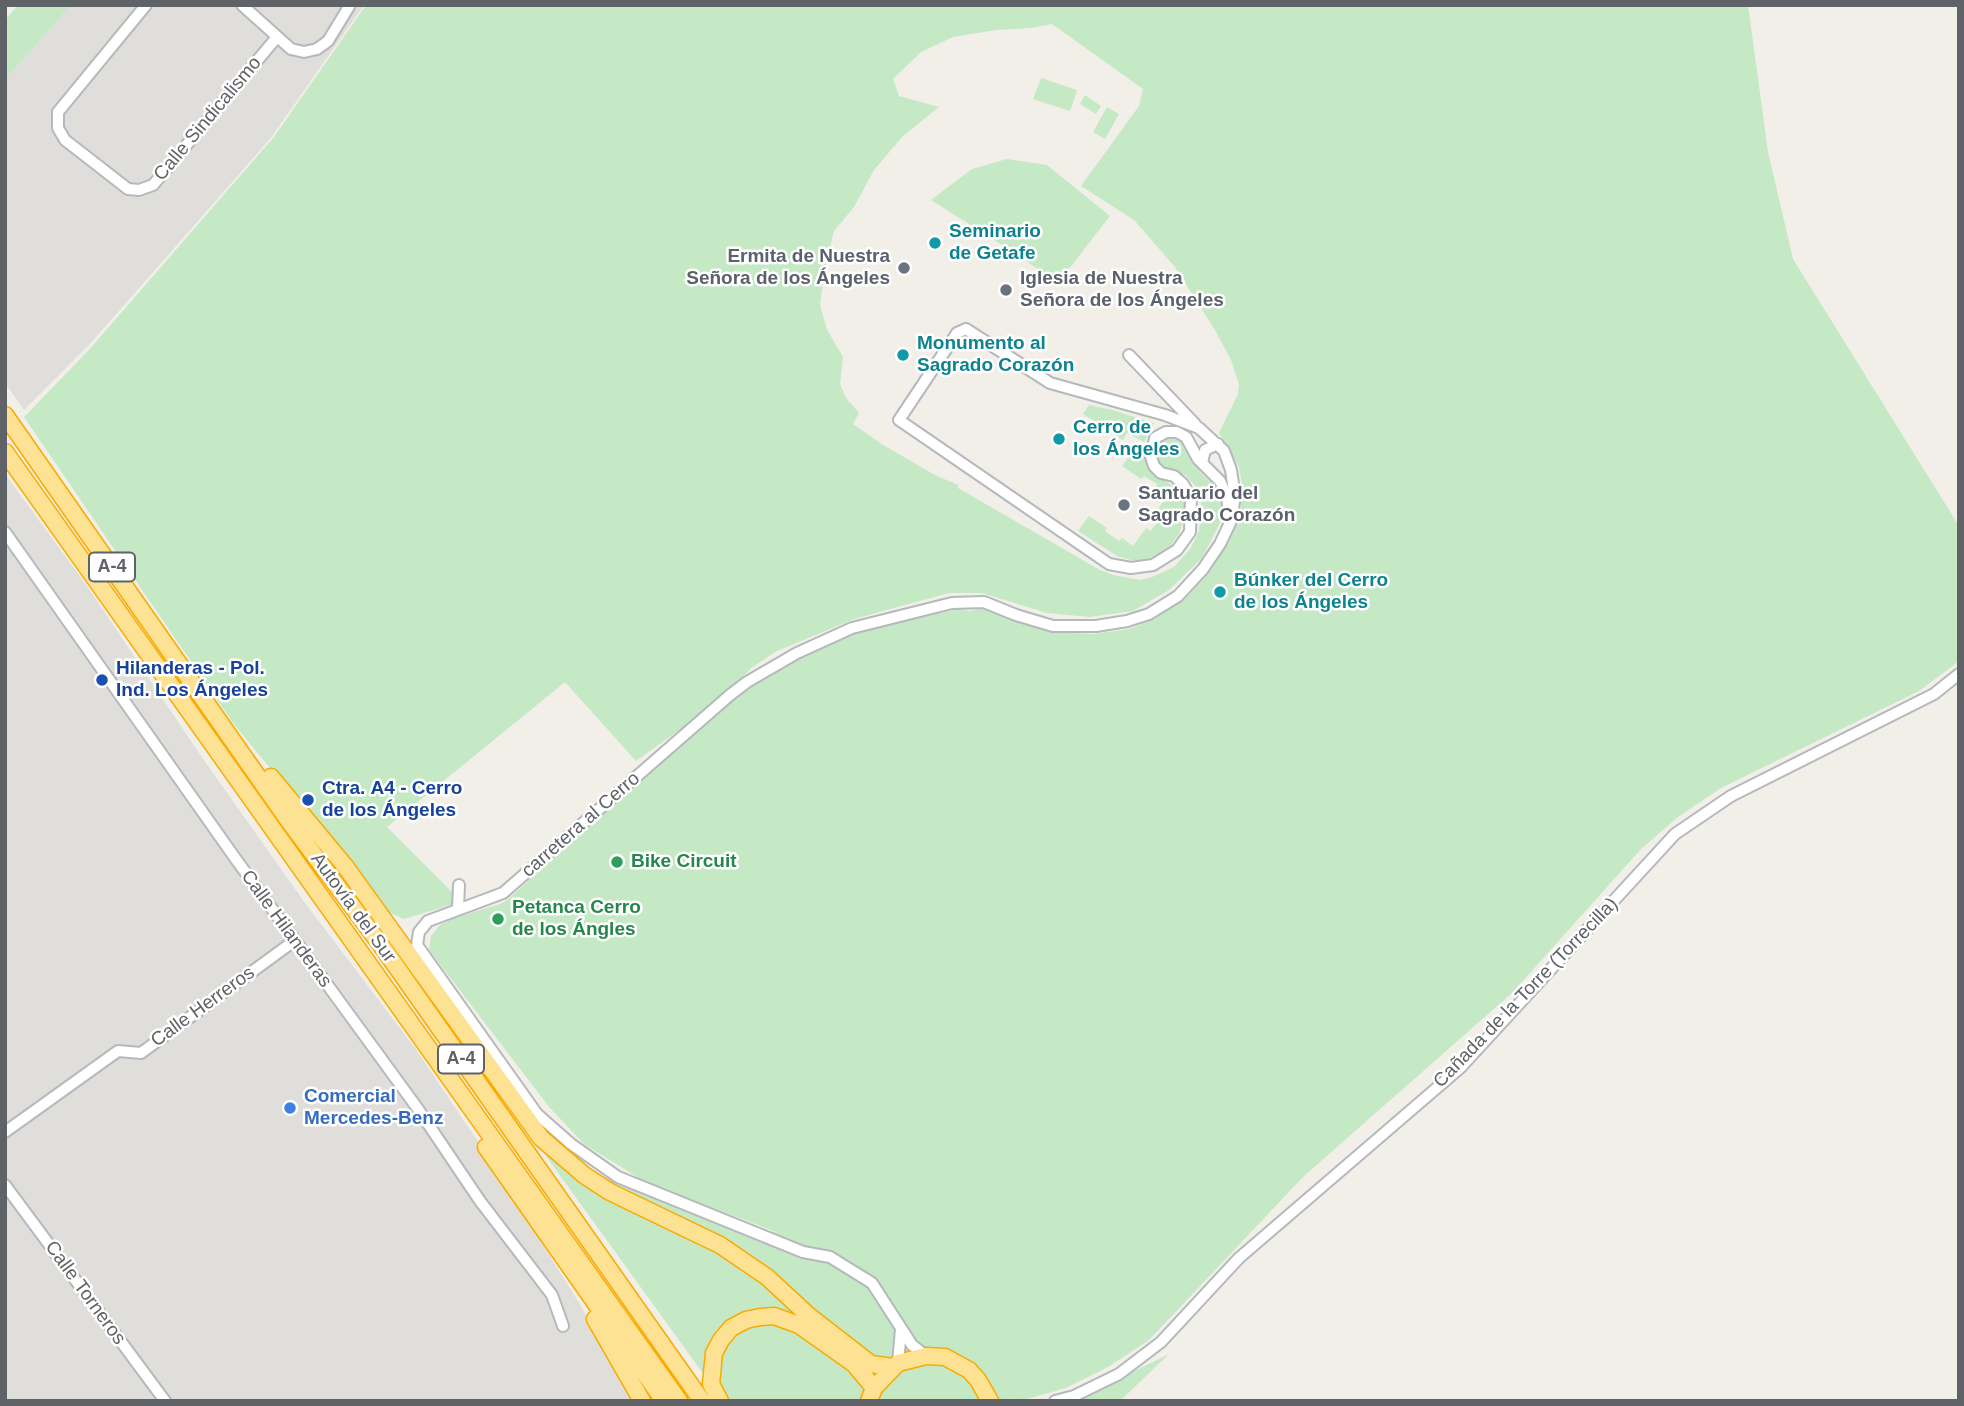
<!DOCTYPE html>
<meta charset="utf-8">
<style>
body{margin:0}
#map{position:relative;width:1964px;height:1406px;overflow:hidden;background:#f1efe8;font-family:Arial,sans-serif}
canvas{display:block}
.frame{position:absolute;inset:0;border:7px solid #5f6368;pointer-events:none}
</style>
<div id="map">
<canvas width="1964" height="1406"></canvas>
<div class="frame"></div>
</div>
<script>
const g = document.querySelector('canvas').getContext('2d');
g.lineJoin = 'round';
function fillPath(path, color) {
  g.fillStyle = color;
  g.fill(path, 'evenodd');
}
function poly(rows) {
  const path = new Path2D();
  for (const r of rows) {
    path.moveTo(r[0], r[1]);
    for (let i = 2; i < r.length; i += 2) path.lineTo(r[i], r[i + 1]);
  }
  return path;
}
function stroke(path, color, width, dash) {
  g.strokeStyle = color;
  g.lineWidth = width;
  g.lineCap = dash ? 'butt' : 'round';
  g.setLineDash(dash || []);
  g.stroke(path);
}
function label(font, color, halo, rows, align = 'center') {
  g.font = font + ' Arial,sans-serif';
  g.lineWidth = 5;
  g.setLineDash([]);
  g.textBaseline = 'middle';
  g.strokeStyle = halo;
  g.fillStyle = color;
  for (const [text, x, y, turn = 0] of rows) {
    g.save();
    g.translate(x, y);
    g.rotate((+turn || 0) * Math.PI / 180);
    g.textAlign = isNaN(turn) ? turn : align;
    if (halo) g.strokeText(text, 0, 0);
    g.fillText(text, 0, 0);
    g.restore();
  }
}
const industrial = poly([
 [71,5,364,5,270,139,89,345,24,410,5,383,5,80],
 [5,474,87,586,201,756,305,903,415,1048,489,1158,581,1306,632,1401,5,1401]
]);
const green = poly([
 [18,5,71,5,5,80,5,20],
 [366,5,1748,5,1768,152,1793,259,1959,526,1959,661,1919,691,1721,788,1678,817,1641,849,1512,993,1304,1176,1149,1340,1108,1367,1066,1388,1020,1401,1013,1398,1014,1401,723,1401,543,1152,701,1216,779,1233,647,1183,584,1144,550,1108,429,950,431,936,440,925,454,918,500,904,507,900,603,815,730,695,788,662,853,633,959,609,970,611,986,607,1010,620,1052,632,1093,634,1129,629,1155,619,1188,596,1212,569,1230,539,1239,516,1243,491,1239,467,1219,433,1238,394,1239,384,1231,360,1215,330,1175,267,1134,220,1081,186,1139,106,1143,89,1052,24,1031,28,996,30,953,37,921,52,893,79,899,96,939,107,903,136,874,170,854,207,834,231,824,272,820,305,827,330,843,357,840,384,846,398,859,413,853,424,883,445,935,475,958,485,958,488,1100,570,1113,575,1140,580,1152,577,1174,567,1191,548,1199,531,1202,508,1199,490,1185,475,1164,468,1157,458,1158,447,1165,439,1171,437,1181,440,1200,472,1216,487,1221,502,1220,523,1202,558,1169,590,1133,611,1090,617,1047,613,982,593,949,593,854,619,777,651,751,668,720,701,636,761,565,682,387,827,454,894,457,903,404,919,388,912,233,723,24,417,88,351,274,137],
 [1041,78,1077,90,1070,111,1033,99],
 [1085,95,1101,106,1096,114,1080,104],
 [1107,107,1119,114,1105,139,1093,132],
 [1007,159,1047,165,1110,216,1058,283,1010,250,931,200,972,169],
 [1089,405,1112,410,1154,423,1144,442,1127,433,1123,440,1083,414],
 [1143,450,1145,462,1150,471,1178,489,1185,503,1183,522,1179,534,1171,545,1158,555,1143,560,1131,560,1117,556,1078,531,1089,516,1107,528,1105,531,1119,541,1122,538,1133,546,1146,528,1151,531,1160,518,1155,514,1166,497,1155,488,1157,484,1144,476,1141,479,1122,466,1133,451],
 [1169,1354,1120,1401,1068,1401,1141,1368]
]);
const minor = poly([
 [146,5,58,112,58,128,65,140,128,189,139,190,153,185,277,37],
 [242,5,291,49,304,52,317,49,328,41,350,5],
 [966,329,1050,383,1165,415,1199,428,1224,451,1231,470,1235,497,1230,523,1227,496,1220,481,1198,459,1186,437,1177,432,1166,432,1155,438,1151,457,1154,466,1161,473,1174,476,1183,484,1191,498,1190,532,1177,550,1153,565,1131,568,1109,564,899,420,957,333,966,329],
 [1129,355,1195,424],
 [1202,463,1205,450,1218,444],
 [5,532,235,858,418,1109,480,1201,552,1295,563,1326],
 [458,908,459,885],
 [5,1132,118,1051,141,1053,294,941],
 [5,1185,165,1401],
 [926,1356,912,1345,872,1283,830,1257,803,1252,618,1177,571,1144,537,1114,417,945,419,932,428,921,503,893,730,695,747,682,797,653,852,628,952,603,984,602,1016,615,1053,626,1096,626,1127,621,1149,614,1178,596,1203,569,1220,544,1230,523],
 [898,1363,901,1329],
 [1055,1401,1074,1396,1119,1374,1161,1342,1239,1258,1460,1068,1675,834,1731,796,1934,694,1959,674]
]);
const highway = poly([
 [5,415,286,817,381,945,702,1401],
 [5,452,679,1401],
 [271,777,345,866,541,1138,584,1175,610,1192,720,1245,767,1277,808,1315,871,1364,893,1367],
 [486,1147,664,1401],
 [595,1319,642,1401],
 [720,1401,711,1384,714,1353,721,1340,731,1328,746,1320,760,1317,774,1316,799,1325,854,1364,874,1388],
 [869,1401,874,1388,898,1363,926,1356,945,1357,969,1370,978,1380,990,1401]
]);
const markers = [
 [935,243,7,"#0f9aa8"],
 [904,268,7,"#6b7280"],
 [1006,290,7,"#6b7280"],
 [903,355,7,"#0f9aa8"],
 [1059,439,7,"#0f9aa8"],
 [1124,505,7,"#6b7280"],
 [1220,592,7,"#0f9aa8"],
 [102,680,7,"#1a4fb4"],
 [308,800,7,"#1a4fb4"],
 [617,862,7,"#2e9e5b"],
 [498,919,7,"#2e9e5b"],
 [290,1108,7,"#3f7fe0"]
];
const shields = [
 [112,567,46],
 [461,1059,46]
];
const shieldNames = [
 ["A-4",112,567],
 ["A-4",461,1059]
];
const streetNames = [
 ["Calle Sindicalismo",208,119,-50],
 ["carretera al Cerro",581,825,-41],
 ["Autovía del Sur",353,908,54],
 ["Calle Hilanderas",286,929,54],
 ["Cañada de la Torre (Torrecilla)",1526,993,-46],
 ["Calle Herreros",203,1007,-36],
 ["Calle Torneros",85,1293,54]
];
const cultureNames = [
 ["Seminario",949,232],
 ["de Getafe",949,254],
 ["Monumento al",917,344],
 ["Sagrado Corazón",917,366],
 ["Cerro de",1073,428],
 ["los Ángeles",1073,450],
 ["Búnker del Cerro",1234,581],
 ["de los Ángeles",1234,603]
];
const worshipNames = [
 ["Ermita de Nuestra",890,257,"right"],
 ["Señora de los Ángeles",890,279,"right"],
 ["Iglesia de Nuestra",1020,279],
 ["Señora de los Ángeles",1020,301],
 ["Santuario del",1138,494],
 ["Sagrado Corazón",1138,516]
];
const transitNames = [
 ["Hilanderas - Pol.",116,669],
 ["Ind. Los Ángeles",116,691],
 ["Ctra. A4 - Cerro",322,789],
 ["de los Ángeles",322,811]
];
const leisureNames = [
 ["Bike Circuit",631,862],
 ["Petanca Cerro",512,908],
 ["de los Ángles",512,930]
];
const shopNames = [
 ["Comercial",304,1097],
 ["Mercedes-Benz",304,1119]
];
fillPath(industrial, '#e0deda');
fillPath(green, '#c5e8c5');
stroke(minor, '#b5b8bc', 14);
stroke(highway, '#f9ab00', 19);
stroke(minor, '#fff', 10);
stroke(highway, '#fde293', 16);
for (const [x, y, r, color] of markers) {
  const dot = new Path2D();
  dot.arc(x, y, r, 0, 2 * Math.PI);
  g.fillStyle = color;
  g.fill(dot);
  stroke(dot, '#fff', 2.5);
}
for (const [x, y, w] of shields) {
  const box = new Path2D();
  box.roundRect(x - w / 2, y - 14.5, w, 29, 5);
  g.fillStyle = '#fff';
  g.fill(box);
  stroke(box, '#5f6368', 2);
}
label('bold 18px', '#5f6368', null, shieldNames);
label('19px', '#5f6368', '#fff', streetNames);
label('bold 19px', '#0d838f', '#fff', cultureNames, 'left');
label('bold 19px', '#5b616d', '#fff', worshipNames, 'left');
label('bold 19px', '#164399', '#fff', transitNames, 'left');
label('bold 19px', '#27864d', '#fff', leisureNames, 'left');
label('bold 19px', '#366cbe', '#fff', shopNames, 'left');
</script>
